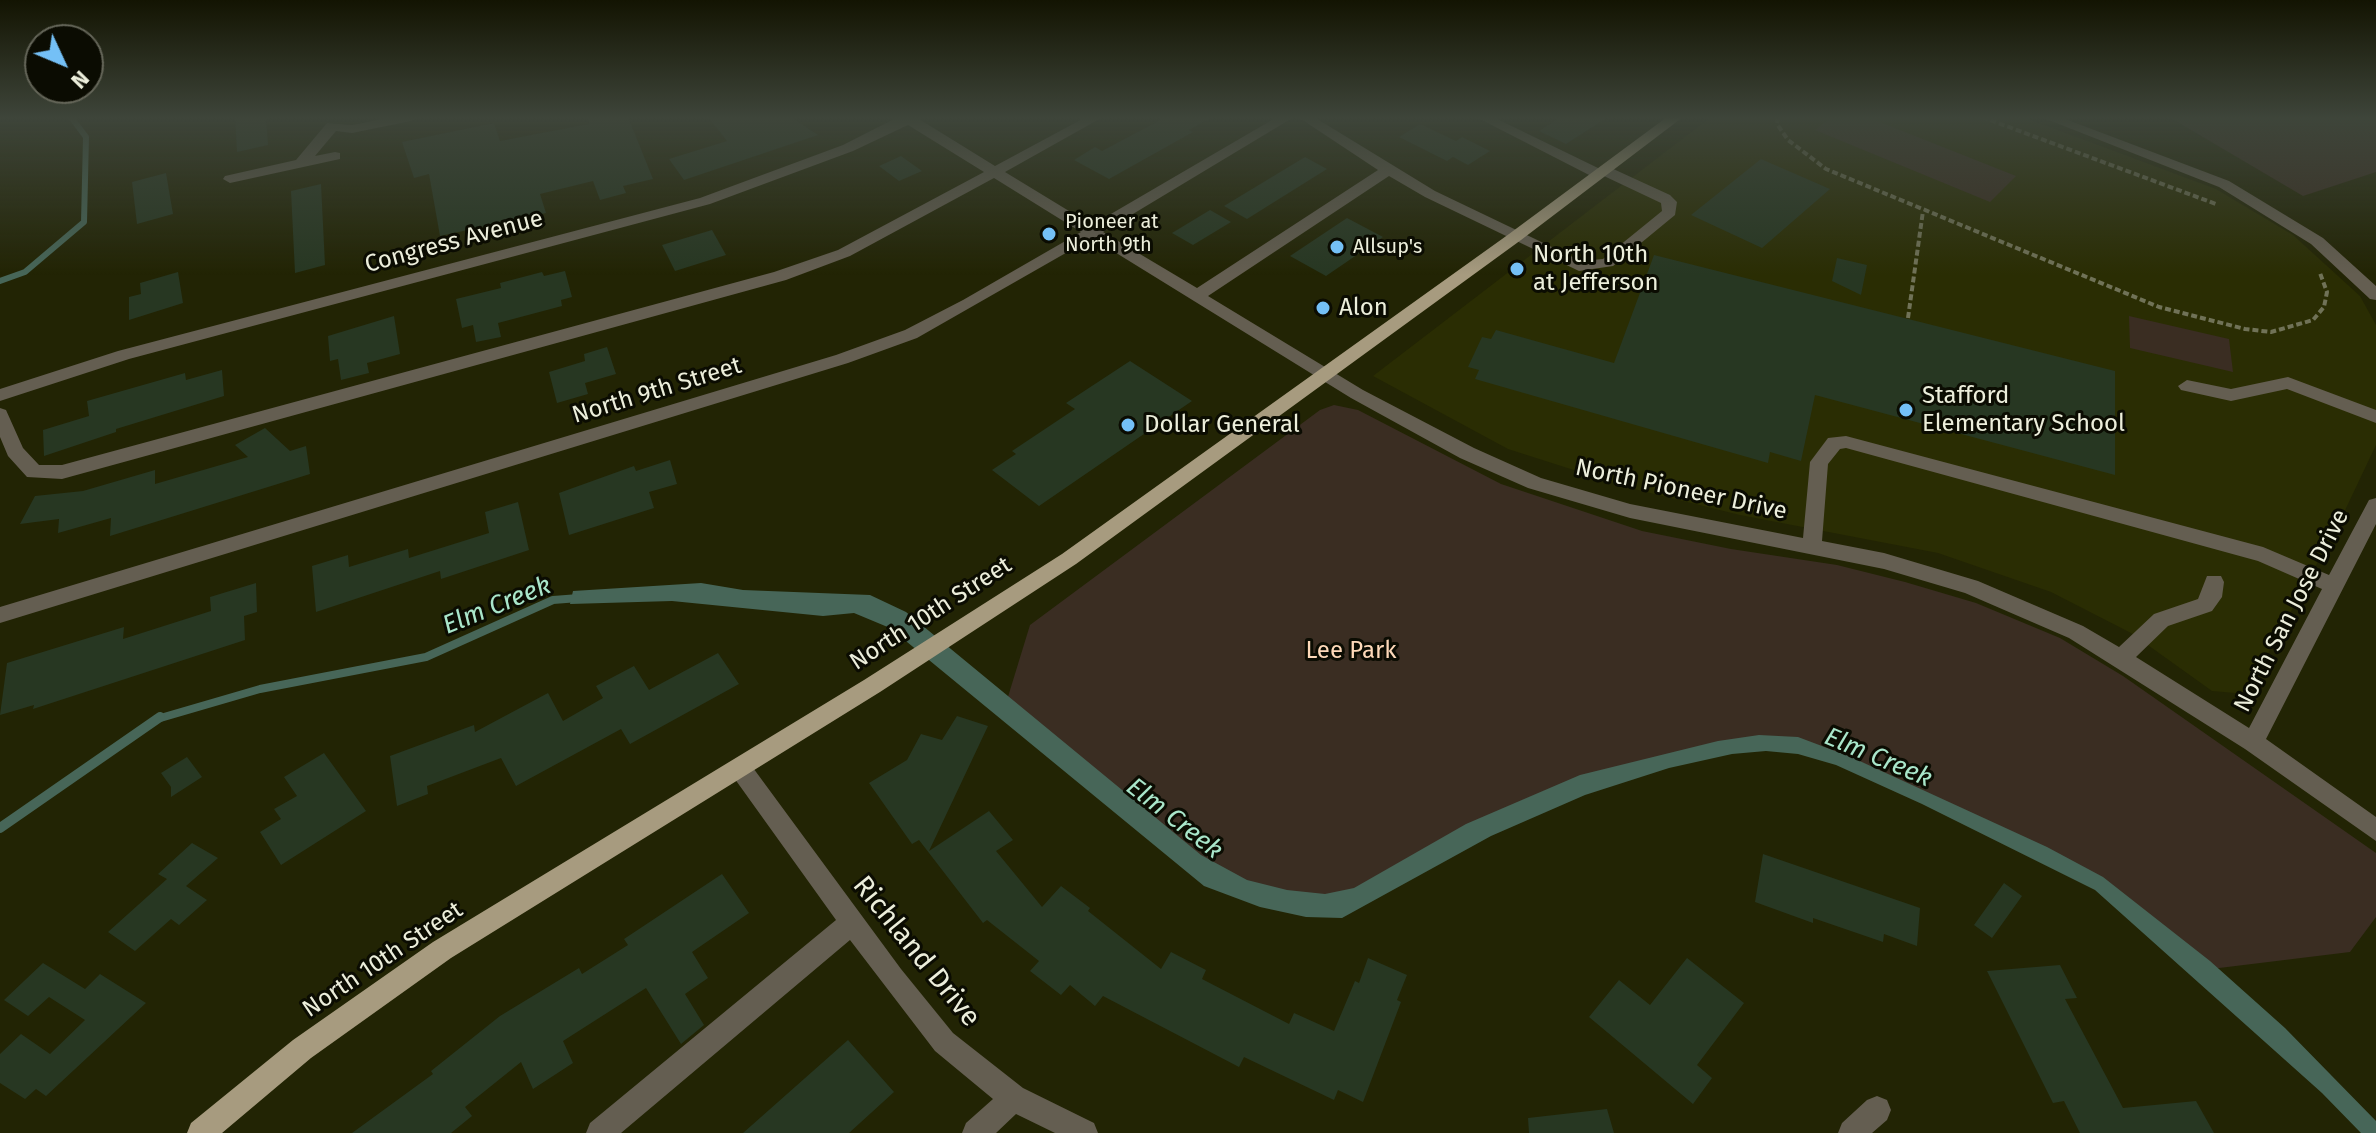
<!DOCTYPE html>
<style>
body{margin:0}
#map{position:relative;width:2376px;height:1133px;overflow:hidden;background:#222404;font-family:"Fira Sans",sans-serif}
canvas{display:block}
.north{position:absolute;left:24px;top:24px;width:80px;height:80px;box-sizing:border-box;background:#0b0c02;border:2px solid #656659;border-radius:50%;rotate:134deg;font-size:22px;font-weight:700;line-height:32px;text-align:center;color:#eceedb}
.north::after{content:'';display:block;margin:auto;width:28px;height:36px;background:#74c0f6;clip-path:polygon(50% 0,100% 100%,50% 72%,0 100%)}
</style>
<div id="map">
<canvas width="2376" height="1133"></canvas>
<div class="north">N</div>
</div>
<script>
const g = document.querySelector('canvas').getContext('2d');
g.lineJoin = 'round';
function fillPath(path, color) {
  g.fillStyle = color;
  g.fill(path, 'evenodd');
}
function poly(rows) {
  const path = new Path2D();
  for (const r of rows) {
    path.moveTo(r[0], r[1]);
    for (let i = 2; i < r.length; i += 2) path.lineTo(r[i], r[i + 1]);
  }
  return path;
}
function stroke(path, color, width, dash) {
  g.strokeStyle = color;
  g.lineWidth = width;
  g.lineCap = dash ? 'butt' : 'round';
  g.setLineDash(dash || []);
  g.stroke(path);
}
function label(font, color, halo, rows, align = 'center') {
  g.font = font + ' "Fira Sans",sans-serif';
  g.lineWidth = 6;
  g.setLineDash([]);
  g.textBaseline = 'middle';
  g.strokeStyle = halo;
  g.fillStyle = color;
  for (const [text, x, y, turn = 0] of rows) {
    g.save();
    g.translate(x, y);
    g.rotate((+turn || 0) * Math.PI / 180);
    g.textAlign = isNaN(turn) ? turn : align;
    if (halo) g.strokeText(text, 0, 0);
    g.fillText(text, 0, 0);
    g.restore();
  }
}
const built = poly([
 [1711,117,2023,117,2216,189,2293,235,2360,296,2376,325,2376,445,2339,523,2246,694,2212,691,2131,633,2051,592,1938,553,1740,515,1630,488,1508,449,1373,376]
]);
const green = poly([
 [1831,117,1867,117,2016,176,1990,202,1815,130],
 [2169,117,2376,117,2376,172,2303,196],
 [2129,316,2229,339,2233,372,2130,348],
 [1334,405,1358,410,1501,484,1642,531,1731,549,1837,565,1905,582,1976,603,2060,638,2123,676,2376,853,2376,917,2350,952,2211,969,2098,878,1813,747,1760,739,1633,764,1351,894,1317,901,1245,884,1213,869,1007,700,1030,625,1320,410]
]);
const water = poly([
 [701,583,743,590,870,595,906,612,1201,855,1247,880,1287,890,1325,894,1354,888,1466,824,1580,775,1718,741,1759,735,1798,737,1851,757,2047,847,2103,877,2210,961,2285,1028,2376,1121,2376,1133,2361,1133,2322,1093,2095,890,1922,804,1836,765,1798,754,1766,751,1732,754,1669,768,1585,795,1491,836,1342,918,1306,917,1260,907,1204,886,890,628,854,613,823,616,672,601,570,604,573,591]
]);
const streamFar2 = poly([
 [0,281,25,272,84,222,86,137,71,117]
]);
const streamFar1 = poly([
 [157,719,260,689,426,657,553,600,579,598]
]);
const stream = poly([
 [0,828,160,717]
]);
const building = poly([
 [235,117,266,117,268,145,237,152],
 [587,117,628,117,653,179,623,186,626,193,600,200,593,181,540,194,546,213,440,236,429,174,414,178,402,142,494,123,500,141,589,124],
 [708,117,791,117,818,135,684,180,669,159,727,141],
 [1166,117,1212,117,1189,130,1193,132,1109,179,1074,160,1095,147,1102,151],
 [1561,117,1608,117,1566,144,1539,131],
 [1420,124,1456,141,1462,137,1490,151,1468,165,1453,157,1447,161,1399,137],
 [901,156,922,171,899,181,879,166],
 [1305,157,1327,169,1247,219,1224,206],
 [1761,159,1830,189,1762,248,1691,215],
 [166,173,173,214,137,224,132,182],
 [321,184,325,265,295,273,291,191],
 [1210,210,1231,222,1193,245,1172,233],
 [1347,218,1383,237,1326,276,1290,256],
 [712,230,726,255,675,271,662,245],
 [1654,255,2115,371,2115,475,1815,395,1801,461,1770,452,1768,463,1475,379,1479,370,1468,367,1482,337,1491,339,1496,330,1614,363],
 [1837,258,1867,265,1861,295,1832,281],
 [565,271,572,297,561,300,562,306,498,323,501,337,476,342,473,325,462,328,456,299,501,288,500,283,542,272,544,276],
 [178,272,183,303,129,320,129,297,141,294,140,283],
 [394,316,400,354,367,363,369,373,341,380,338,359,330,361,328,336],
 [607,347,616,374,585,383,588,394,557,403,549,372,585,361,584,354],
 [1130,361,1192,401,1039,506,992,470,1016,454,1012,451,1075,409,1066,403],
 [222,370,224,396,116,429,116,432,44,456,43,430,89,416,87,401,185,373,186,380],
 [265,428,290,451,306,446,310,474,110,536,111,518,58,533,59,519,20,524,35,496,83,491,155,470,155,484,248,457,235,445],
 [670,460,677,484,649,492,654,508,569,535,559,493,634,466,636,471],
 [518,502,529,550,441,579,440,571,316,612,312,566,348,555,349,567,408,549,409,558,489,533,485,512],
 [256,583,257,612,244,616,245,640,33,709,34,705,0,715,7,663,124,627,123,639,211,611,210,597],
 [718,653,739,684,630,744,621,729,516,786,501,758,427,786,428,794,397,806,390,756,474,725,475,732,548,693,563,721,603,698,596,686,634,666,649,690],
 [957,716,988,726,929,851,989,811,1013,840,996,851,1042,907,1061,886,1090,908,1088,911,1161,969,1171,952,1206,970,1202,979,1289,1024,1294,1013,1334,1031,1355,981,1359,983,1368,958,1407,975,1397,1000,1401,1002,1363,1102,1338,1090,1334,1100,1244,1057,1239,1067,1103,996,1095,1006,1070,985,1061,995,1030,971,1039,961,987,920,983,923,919,840,912,844,869,783,907,760,921,734,942,740],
 [324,753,366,811,281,865,260,832,281,819,274,809,297,796,284,777],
 [187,757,202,777,171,797,171,787,161,773],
 [192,843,218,858,186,886,207,900,179,925,171,919,135,951,108,932,167,879,158,874],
 [1763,854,1920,908,1917,946,1884,934,1883,942,1813,918,1813,923,1755,902],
 [722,874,749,913,692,952,708,978,685,994,704,1025,681,1044,646,988,563,1041,573,1063,533,1089,521,1062,465,1107,472,1116,451,1133,352,1133,433,1074,431,1071,500,1016,579,968,582,974,628,945,624,939],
 [2004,883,2022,896,1992,938,1974,925],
 [1687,958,1744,1003,1697,1065,1712,1078,1693,1104,1589,1017,1619,980,1650,1005],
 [43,963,85,989,100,974,146,1003,46,1096,36,1089,25,1099,0,1083,0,1054,21,1034,50,1054,85,1020,49,997,28,1016,4,1000],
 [2060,965,2077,998,2065,999,2123,1108,2196,1101,2214,1133,2080,1133,2064,1101,2053,1103,1987,971],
 [848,1040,894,1092,849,1133,743,1133],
 [1607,1109,1614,1133,1529,1133,1528,1118]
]);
const path = poly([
 [1778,117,1777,124,1788,140,1826,169,2159,307,2245,329,2271,332,2313,320,2324,307,2327,292,2320,273],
 [1982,117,2216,204],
 [1908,318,1923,211]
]);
const minor = poly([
 [392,117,418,117,411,121,352,133,336,131,315,156,335,152,340,153,340,159,230,183,223,179,225,176,296,160,327,123,352,125,392,117],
 [898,117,920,117,919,119,995,166,1086,117,1103,117,1005,172,1092,225,1277,117,1294,117,1103,232,1197,288,1378,170,1298,117,1314,117,1435,191,1581,261,1603,259,1662,211,1661,203,1604,176,1593,177,1476,117,1493,117,1598,168,1609,167,1670,195,1677,202,1675,215,1613,266,1579,271,1425,197,1389,176,1208,296,1363,390,1474,448,1541,478,1630,504,1803,538,1810,462,1828,438,1846,436,2263,547,2329,575,2369,500,2376,498,2376,524,2266,739,2376,817,2376,841,2245,749,2069,638,1965,593,1884,569,1630,518,1528,488,1460,458,1351,398,1092,238,917,338,848,363,0,623,0,607,836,355,905,330,963,300,1081,232,994,178,850,256,786,280,62,479,27,477,8,456,0,437,0,408,6,410,23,448,39,465,62,465,774,272,838,250,984,172,908,125,853,151,710,204,129,359,0,401,0,389,118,351,700,198,843,145,898,117],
 [1846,448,2258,561,2322,589,2249,728,2136,657,2168,626,2212,611,2222,597,2224,582,2221,576,2207,576,2198,599,2154,614,2119,647,2083,626,1978,581,1884,553,1822,541,1828,464,1840,449,1846,448],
 [2041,117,2060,117,2229,181,2323,238,2376,286,2376,300,2370,299,2311,244,2219,187,2041,117],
 [2288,377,2376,410,2376,423,2287,389,2231,401,2181,390,2178,386,2187,380,2231,389,2288,377],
 [740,758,748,761,901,969,953,1033,1023,1088,1094,1123,1098,1133,1055,1133,1016,1114,996,1133,962,1133,966,1123,993,1099,935,1051,850,940,621,1133,586,1133,590,1123,836,920,732,775,729,768,732,761,740,758],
 [1877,1096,1887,1100,1891,1110,1887,1120,1872,1133,1838,1133,1842,1123,1867,1100,1877,1096]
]);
const major = poly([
 [1667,117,1683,117,1521,240,1076,564,880,692,451,958,311,1058,222,1133,187,1133,191,1123,293,1040,433,942,864,680,1062,554,1509,234,1667,117]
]);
const markers = [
 [1049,234,8,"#74c0f6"],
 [1337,247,8,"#74c0f6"],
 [1517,269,8,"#74c0f6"],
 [1323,308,8,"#74c0f6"],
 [1906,410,8,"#74c0f6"],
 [1128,425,8,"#74c0f6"]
];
const farPoinames = [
 ["Pioneer at",1065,222],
 ["North 9th",1065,245],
 ["Allsup's",1353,247]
];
const streetNames = [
 ["Congress Avenue",454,242,-15],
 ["North 9th Street",657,391,-17],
 ["North Pioneer Drive",1681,490,12],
 ["North San Jose Drive",2292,611,-63],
 ["North 10th Street",931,614,-33],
 ["North 10th Street",383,960,-34]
];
const poiNames = [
 ["North 10th",1533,255],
 ["at Jefferson",1533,283],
 ["Alon",1339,308],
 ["Stafford",1922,396],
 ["Elementary School",1922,424],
 ["Dollar General",1144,425]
];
const parkNames = [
 ["Lee Park",1351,651]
];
const waterNames = [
 ["Elm Creek",497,606,-22],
 ["Elm Creek",1878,758,23],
 ["Elm Creek",1174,819,38]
];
const nearStreetnames = [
 ["Richland Drive",916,952,51]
];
fillPath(built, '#2a2d03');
fillPath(green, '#3a2d22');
fillPath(water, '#476658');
stroke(streamFar2, '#476658', 6);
stroke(streamFar1, '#476658', 8);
stroke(stream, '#476658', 10);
fillPath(building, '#273722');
stroke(path, '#707257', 4, [6, 3]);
fillPath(minor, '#645e51');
fillPath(major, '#a79b7f');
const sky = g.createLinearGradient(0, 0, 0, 275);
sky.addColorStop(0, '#131402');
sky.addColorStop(0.43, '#3e453a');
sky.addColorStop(1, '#3e453a00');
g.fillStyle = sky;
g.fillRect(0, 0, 2376, 275);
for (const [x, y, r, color] of markers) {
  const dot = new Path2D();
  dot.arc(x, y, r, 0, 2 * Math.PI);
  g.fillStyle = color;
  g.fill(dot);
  stroke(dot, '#0b0c02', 3);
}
label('20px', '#eceedb', '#0b0c02', farPoinames, 'left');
label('24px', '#eceedb', '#0b0c02', streetNames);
label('24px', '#eceedb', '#0b0c02', poiNames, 'left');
label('24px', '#fed9b9', '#0b0c02', parkNames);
label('italic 26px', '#a9e6ca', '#0b0c02', waterNames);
label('28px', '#eceedb', '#0b0c02', nearStreetnames);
</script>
